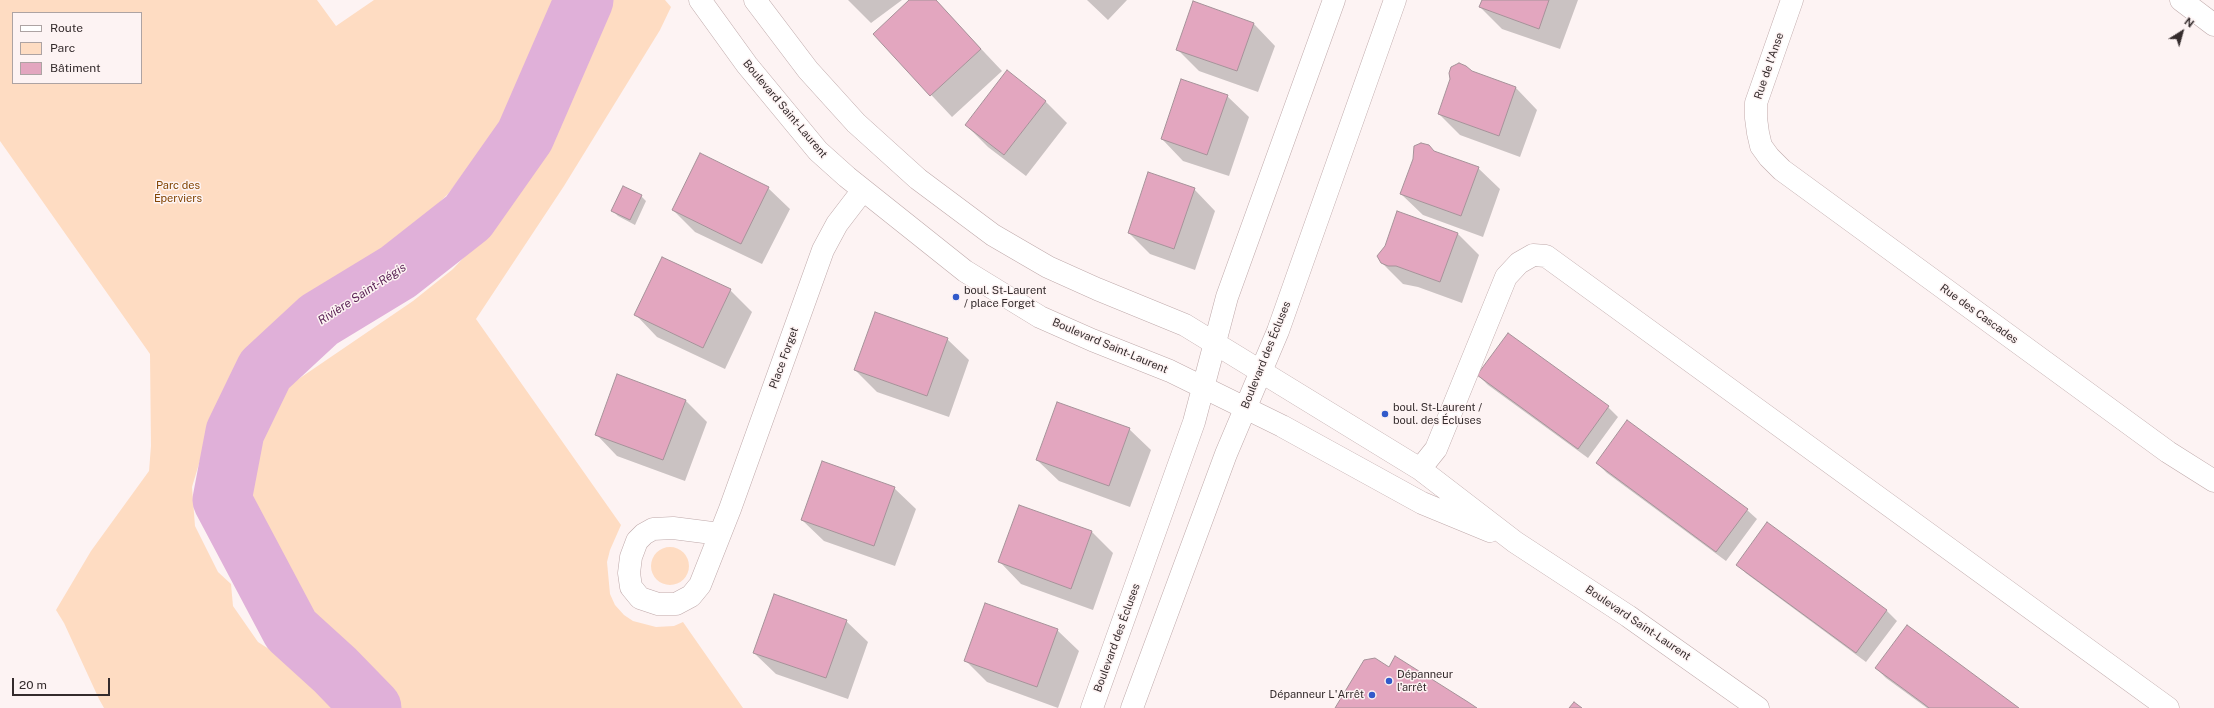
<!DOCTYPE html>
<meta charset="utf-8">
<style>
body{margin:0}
#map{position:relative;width:2214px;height:708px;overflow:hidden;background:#fdf3f3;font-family:"Public Sans",sans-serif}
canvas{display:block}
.legend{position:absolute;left:12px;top:12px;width:130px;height:72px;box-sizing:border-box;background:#fdf3f3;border:1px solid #ada3a3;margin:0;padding:5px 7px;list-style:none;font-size:12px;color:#342b2c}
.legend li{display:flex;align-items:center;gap:8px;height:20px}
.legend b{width:20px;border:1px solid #ada3a3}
.north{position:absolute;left:2162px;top:12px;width:40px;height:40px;-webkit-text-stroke:3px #fdf3f3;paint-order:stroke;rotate:37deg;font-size:11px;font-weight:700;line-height:16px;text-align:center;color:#342b2c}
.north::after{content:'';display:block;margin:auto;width:14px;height:18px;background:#342b2c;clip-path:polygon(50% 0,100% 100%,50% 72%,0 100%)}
.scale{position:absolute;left:12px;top:678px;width:98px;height:18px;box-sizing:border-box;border:2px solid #342b2c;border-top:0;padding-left:5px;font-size:12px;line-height:14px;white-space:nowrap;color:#342b2c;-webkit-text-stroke:3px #fdf3f3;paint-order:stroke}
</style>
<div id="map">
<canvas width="2214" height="708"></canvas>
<ul class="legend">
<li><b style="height:5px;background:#fff"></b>Route</li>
<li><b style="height:11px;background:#fedcc2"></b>Parc</li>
<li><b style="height:11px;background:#e3a6bf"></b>Bâtiment</li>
</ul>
<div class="north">N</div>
<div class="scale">20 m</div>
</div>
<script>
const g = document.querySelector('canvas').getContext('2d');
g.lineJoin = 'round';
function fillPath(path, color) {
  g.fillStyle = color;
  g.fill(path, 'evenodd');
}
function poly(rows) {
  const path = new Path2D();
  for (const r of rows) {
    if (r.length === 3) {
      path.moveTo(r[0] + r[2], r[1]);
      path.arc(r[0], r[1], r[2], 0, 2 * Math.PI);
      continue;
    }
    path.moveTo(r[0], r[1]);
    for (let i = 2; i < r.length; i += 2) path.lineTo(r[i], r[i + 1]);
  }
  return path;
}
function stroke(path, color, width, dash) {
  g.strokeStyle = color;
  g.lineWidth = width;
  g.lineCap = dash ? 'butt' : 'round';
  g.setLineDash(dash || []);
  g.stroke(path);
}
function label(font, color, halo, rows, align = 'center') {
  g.font = font + ' "Public Sans",sans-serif';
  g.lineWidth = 3;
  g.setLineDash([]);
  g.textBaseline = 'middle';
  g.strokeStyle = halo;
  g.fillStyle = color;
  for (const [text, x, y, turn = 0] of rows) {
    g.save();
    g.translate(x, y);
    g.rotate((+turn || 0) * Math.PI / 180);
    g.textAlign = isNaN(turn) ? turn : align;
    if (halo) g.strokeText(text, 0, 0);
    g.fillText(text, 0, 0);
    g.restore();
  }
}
const green = poly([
 [0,0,317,0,336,26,374,0,565,0,559,17,513,104,477,157,448,194,394,247,353,280,283,321,251,358,218,404,207,437,192,487,195,526,218,572,231,584,233,606,258,642,328,687,348,708,104,708,99,699,64,623,56,610,91,551,149,471,151,446,150,354,0,141],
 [13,13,141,13,141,83,13,83],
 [612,0,665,0,671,7,660,30,564,186,476,319,621,525,610,550,607,562,610,594,615,605,624,615,633,621,656,627,674,626,683,622,743,708,386,708,366,670,299,598,267,547,251,497,255,435,278,393,413,301,453,269,494,225,540,158],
 [670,566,19]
]);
const shadow = poly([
 [848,0,902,0,871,23],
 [910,0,935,0,1002,71,952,117,874,34],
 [1087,0,1127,0,1108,20],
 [1483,0,1578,0,1560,49,1502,29,1480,7],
 [1254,24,1275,46,1258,92,1199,71,1177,49],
 [1472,72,1516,88,1537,110,1520,157,1460,135,1439,114,1452,79],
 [1227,96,1249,117,1229,176,1183,161,1162,139],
 [1045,101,1067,123,1026,176,988,147,966,125],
 [1434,152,1478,168,1500,189,1483,237,1423,215,1401,194],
 [768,188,790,209,762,264,695,232,673,210],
 [1194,189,1215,211,1195,270,1150,254,1129,233],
 [641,196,646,201,635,225,618,216,613,211],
 [1458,234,1479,255,1462,303,1418,287,1403,284,1381,262],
 [730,290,752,312,725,369,657,337,636,315],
 [947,339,969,360,949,417,877,392,855,370],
 [1478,375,1608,407,1618,417,1588,458,1488,385],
 [685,400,707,422,685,481,617,456,596,434],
 [1129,429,1151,450,1130,507,1059,481,1037,460],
 [1597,463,1747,510,1757,519,1726,561,1607,473],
 [894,488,916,509,895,566,824,541,802,520],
 [1020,506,1092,532,1113,553,1093,610,1021,584,1000,562],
 [1767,523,1887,611,1897,621,1866,662,1747,574,1737,565],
 [846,621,868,642,848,699,776,674,754,653],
 [1057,630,1079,651,1058,708,987,682,965,660],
 [1876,668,2017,708,1927,708,1886,678]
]);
const river = poly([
 [372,708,335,670,291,630,222,500,235,432,265,370,319,320,398,272,468,217,525,136,584,0]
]);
const building = poly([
 [909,0,936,0,981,49,930,96,873,34,909,0],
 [1482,0,1549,0,1539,29,1479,7,1482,0],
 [1193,1,1254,23,1237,71,1176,50,1193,1],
 [1459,63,1466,66,1472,71,1516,87,1499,136,1438,114,1450,79,1449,73,1451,67,1459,63],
 [1007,70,1046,101,1004,155,965,125,1007,70],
 [1181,79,1228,95,1207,155,1161,139,1181,79],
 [1421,143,1429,145,1434,151,1479,167,1461,216,1400,194,1413,159,1414,146,1421,143],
 [700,153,769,187,741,244,672,210,700,153],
 [1148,172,1195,188,1174,249,1128,233,1148,172],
 [623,186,642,195,630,220,611,211,623,186],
 [1397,211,1458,233,1440,282,1396,266,1388,266,1381,263,1377,256,1385,246,1397,211],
 [662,257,731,289,703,348,634,315,662,257],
 [875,312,948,338,927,396,854,370,875,312],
 [1508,333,1609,406,1578,449,1477,375,1508,333],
 [617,374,686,400,663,460,595,435,617,374],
 [1057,402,1130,428,1109,486,1036,460,1057,402],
 [1627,420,1748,509,1716,552,1596,463,1627,420],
 [822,461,895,487,874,546,801,520,822,461],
 [1019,505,1092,531,1071,589,998,562,1019,505],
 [1767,522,1887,610,1856,653,1736,565,1767,522],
 [774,594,847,620,826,678,753,653,774,594],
 [985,603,1058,629,1037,687,964,661,985,603],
 [1907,625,2019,708,1929,708,1924,704,1875,668,1907,625],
 [1395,656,1468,702,1477,708,1335,708,1364,660,1375,658,1389,667,1395,656],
 [1574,702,1582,708,1569,708,1574,702]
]);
const minor = poly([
 [700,0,747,65,818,151,847,177,965,271,1040,317,1092,340,1170,371,1282,426,1422,503,1490,531],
 [755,0,808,70,856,123,918,179,993,235,1048,267,1097,289,1185,325,1420,469,1515,542,1628,616,1758,708],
 [1792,0,1756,103,1756,118,1758,133,1761,146,1769,157,1782,170,2168,452,2214,481],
 [2181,0,2214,25],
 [1420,469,1436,449,1506,277,1519,263,1533,255,1546,256,2168,708],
 [720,534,673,528,653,529,644,534,637,541,631,557,629,573,631,587,640,598,658,604,676,604,691,596,700,585,730,509,823,250,837,224,863,190],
 [1092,708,1194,422,1227,297,1334,0],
 [1132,708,1226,454,1278,331,1395,0]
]);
const markers = [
 [956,297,4,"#325aca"],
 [1385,414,4,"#325aca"],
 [1389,681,4,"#325aca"],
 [1372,695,4,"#325aca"]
];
const streetNames = [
 ["Rue de l'Anse",1769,66,-71],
 ["Boulevard Saint-Laurent",785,109,50],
 ["Rue des Cascades",1979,314,36],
 ["Boulevard Saint-Laurent",1110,346,23],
 ["Boulevard des Écluses",1266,355,-68],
 ["Place Forget",784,358,-70],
 ["Boulevard Saint-Laurent",1638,623,34],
 ["Boulevard des Écluses",1117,638,-70]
];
const parkNames = [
 ["Parc des",178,186],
 ["Éperviers",178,199]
];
const poiNames = [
 ["boul. St-Laurent",964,291],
 ["/ place Forget",964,304],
 ["boul. St-Laurent /",1393,408],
 ["boul. des Écluses",1393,421],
 ["Dépanneur",1397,675],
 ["l'arrêt",1397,688],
 ["Dépanneur L'Arrêt",1364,695,"right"]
];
const waterNames = [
 ["Rivière Saint-Régis",362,294,-33]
];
fillPath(green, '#fedcc2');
fillPath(shadow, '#0003');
stroke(river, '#e0b0d9', 59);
fillPath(building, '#e3a6bf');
stroke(building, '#a69299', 1);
stroke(minor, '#bfa9aa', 23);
stroke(minor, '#fff', 22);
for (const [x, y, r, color] of markers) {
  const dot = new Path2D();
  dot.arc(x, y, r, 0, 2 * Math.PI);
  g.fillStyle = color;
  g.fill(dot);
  stroke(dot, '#fdf3f3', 1.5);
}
label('11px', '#342b2c', '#fdf3f3', streetNames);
label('11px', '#824503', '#fdf3f3', parkNames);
label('11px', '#342b2c', '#fdf3f3', poiNames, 'left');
label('italic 12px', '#571f52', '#fdf3f3', waterNames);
</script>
